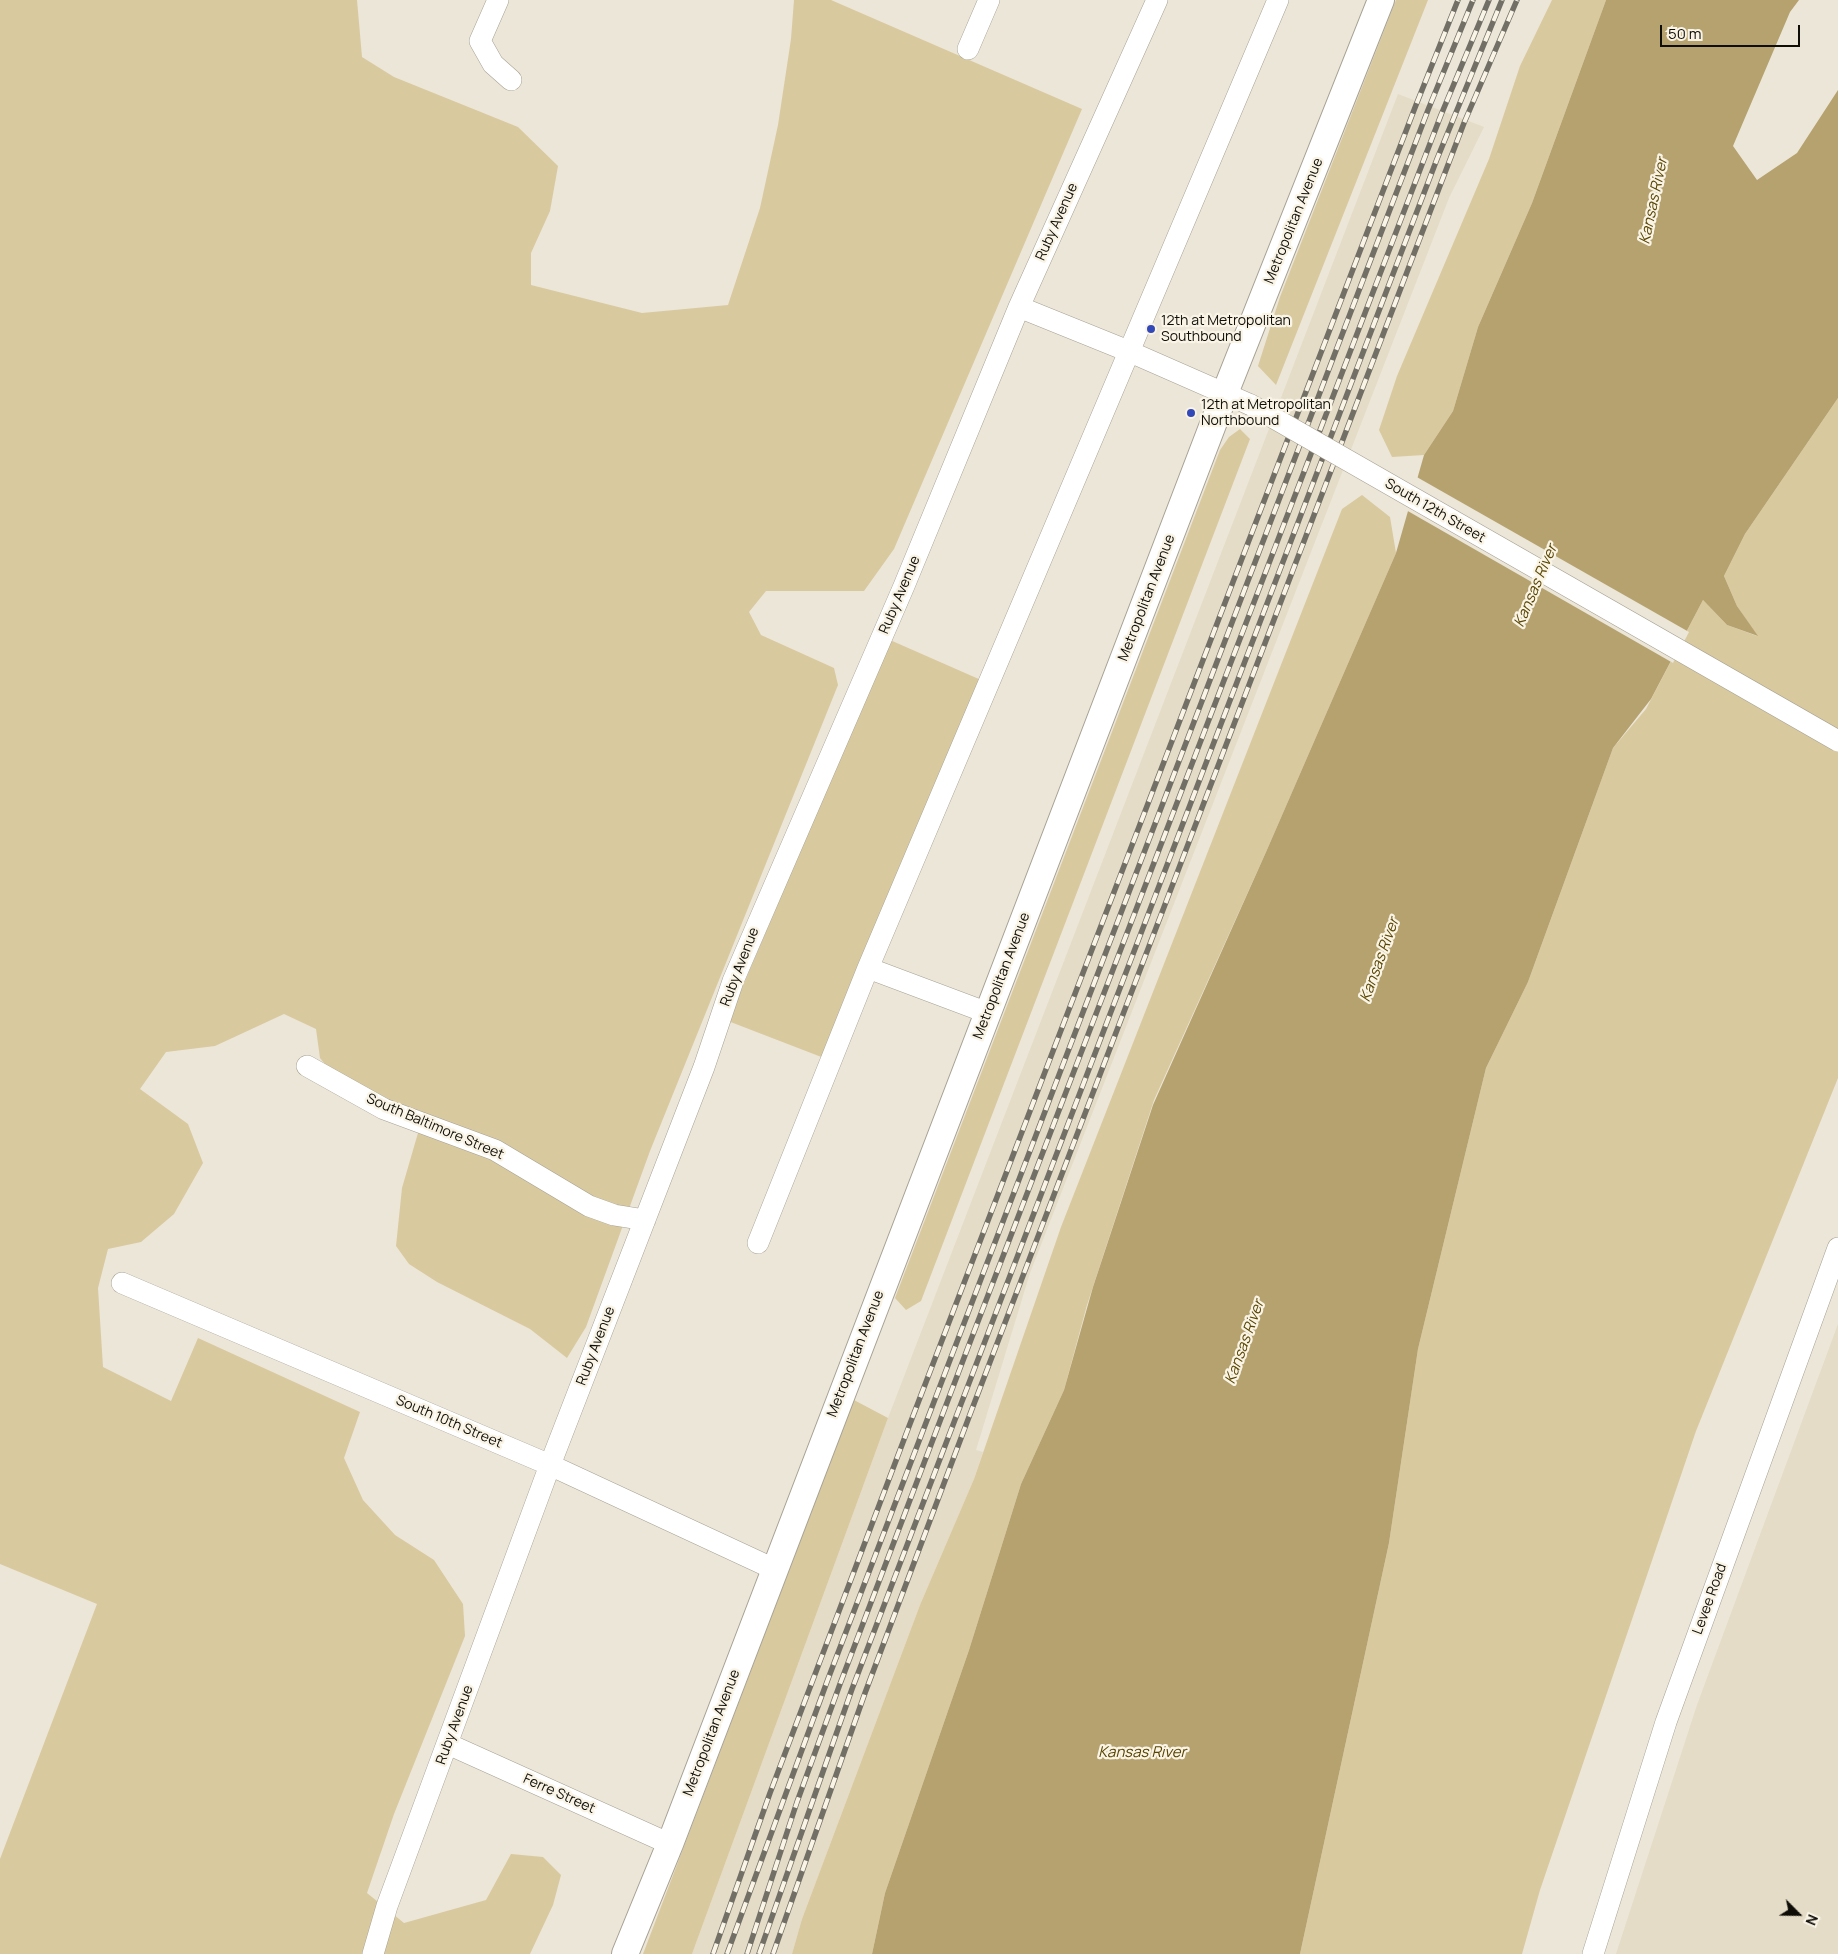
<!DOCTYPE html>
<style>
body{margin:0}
#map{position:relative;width:1838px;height:1954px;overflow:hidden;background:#ece6d8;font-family:Manrope,sans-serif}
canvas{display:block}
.north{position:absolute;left:1773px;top:1889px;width:50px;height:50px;-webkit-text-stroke:4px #f9f4e5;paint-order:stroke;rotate:113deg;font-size:14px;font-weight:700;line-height:20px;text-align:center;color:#0f0d08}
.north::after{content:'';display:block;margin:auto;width:18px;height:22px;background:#0f0d08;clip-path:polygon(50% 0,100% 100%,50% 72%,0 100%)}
.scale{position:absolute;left:1660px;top:25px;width:140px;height:22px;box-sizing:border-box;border:2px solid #0f0d08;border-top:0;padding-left:6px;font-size:15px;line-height:18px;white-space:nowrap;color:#0f0d08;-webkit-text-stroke:4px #f9f4e5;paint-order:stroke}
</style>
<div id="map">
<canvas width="1838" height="1954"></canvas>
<div class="north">N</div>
<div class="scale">50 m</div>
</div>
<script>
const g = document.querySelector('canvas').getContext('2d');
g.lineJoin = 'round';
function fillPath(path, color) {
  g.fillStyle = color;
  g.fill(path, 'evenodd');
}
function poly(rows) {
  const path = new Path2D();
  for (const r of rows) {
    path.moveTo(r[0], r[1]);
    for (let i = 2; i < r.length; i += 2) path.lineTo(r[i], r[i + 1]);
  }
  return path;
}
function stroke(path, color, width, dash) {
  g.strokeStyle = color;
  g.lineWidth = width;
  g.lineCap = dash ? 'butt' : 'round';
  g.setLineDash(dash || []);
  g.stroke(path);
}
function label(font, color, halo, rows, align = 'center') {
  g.font = font + ' Manrope,sans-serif';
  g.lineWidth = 4.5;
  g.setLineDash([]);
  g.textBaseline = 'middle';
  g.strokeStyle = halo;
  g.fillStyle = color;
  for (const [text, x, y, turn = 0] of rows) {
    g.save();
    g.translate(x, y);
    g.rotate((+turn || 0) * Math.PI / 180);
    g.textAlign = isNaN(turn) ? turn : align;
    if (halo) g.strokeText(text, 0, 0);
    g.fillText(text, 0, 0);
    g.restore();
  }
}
const built = poly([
 [1398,94,1484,127,1449,198,1030,1273,976,1450,983,1452,974,1479,920,1605,802,1919,792,1954,692,1954,888,1418],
 [1838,1324,1838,1954,1616,1954,1697,1705]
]);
const green = poly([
 [0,0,357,0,362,57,394,77,518,127,558,166,550,211,531,253,531,285,642,313,728,305,760,208,778,125,791,39,794,0,831,0,1082,109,894,549,864,591,766,591,749,612,761,635,834,668,838,685,650,1151,586,1327,567,1358,530,1329,437,1282,409,1264,396,1246,402,1188,418,1133,394,1105,328,1068,320,1058,316,1029,284,1014,215,1046,166,1052,140,1089,188,1124,203,1163,174,1214,141,1242,108,1249,98,1288,103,1367,171,1401,198,1338,360,1412,344,1458,363,1500,395,1535,434,1560,463,1604,465,1636,394,1814,367,1893,404,1923,486,1900,511,1854,543,1857,561,1875,553,1905,530,1954,0,1954,0,1859,97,1604,0,1564],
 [1396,0,1428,0,1276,385,1258,366,1280,297],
 [1552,0,1606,0,1532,203,1478,327,1453,411,1424,455,1392,457,1379,430,1397,376,1489,159,1520,66],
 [1838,398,1838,1078,1696,1431,1540,1890,1522,1954,1300,1954,1389,1543,1418,1349,1486,1068,1528,982,1613,748,1646,709,1703,600,1727,625,1757,636,1737,606,1724,576,1745,534],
 [1240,429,1250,439,921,1301,906,1310,895,1298,1220,450,1229,437],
 [1362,495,1390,517,1396,553,1266,852,1154,1100,1087,1305,1064,1390,1021,1484,969,1650,885,1893,872,1954,792,1954,802,1919,920,1605,974,1479,1061,1227,1342,509],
 [890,640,981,680,824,1058,728,1021],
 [854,1400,888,1418,692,1954,643,1954]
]);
const water = poly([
 [1606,0,1799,0,1790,12,1733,146,1757,180,1797,153,1838,90,1838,398,1745,534,1724,576,1737,606,1758,636,1727,625,1703,600,1651,699,1613,748,1528,982,1486,1068,1418,1349,1389,1543,1300,1954,872,1954,885,1893,969,1650,1021,1484,1064,1390,1093,1287,1153,1105,1266,852,1396,553,1424,455,1453,411,1478,327,1532,203]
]);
const pier = poly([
 [1415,476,1689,632,1673,663,1406,510]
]);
const minor = poly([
 [498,0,480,41,493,64,511,80],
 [968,49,989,0],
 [1019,307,1128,351,1251,405],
 [868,968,988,1013],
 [307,1066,384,1109,495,1150,589,1206,614,1215,645,1220],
 [758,1243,868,968,1278,0],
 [122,1283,550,1465,774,1569],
 [448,1744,670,1844],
 [373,1954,387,1906,550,1465,704,1067,733,981,904,586,1019,307,1157,0],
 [1593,1954,1666,1722,1838,1248]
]);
const major = poly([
 [625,1954,670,1844,1225,393,1381,0]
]);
const rail = poly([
 [713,1954,770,1793,908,1429,1416,105,1458,0],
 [727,1954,828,1679,1428,110,1473,0],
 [747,1954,797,1802,840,1684,967,1350,1441,115,1489,0],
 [759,1954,852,1689,1437,159,1502,0],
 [773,1954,865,1693,972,1409,1464,123,1517,0]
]);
const minorBridge = poly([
 [1251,405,1838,741]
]);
const markers = [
 [1151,329,5,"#3247b8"],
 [1191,413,5,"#3247b8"]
];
const streetNames = [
 ["Metropolitan Avenue",1294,221,-68],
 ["Ruby Avenue",1057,222,-66],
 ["South 12th Street",1435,511,30],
 ["Ruby Avenue",900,595,-67],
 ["Metropolitan Avenue",1147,598,-69],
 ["Ruby Avenue",740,967,-69],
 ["Metropolitan Avenue",1002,976,-69],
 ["South Baltimore Street",435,1127,23],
 ["Ruby Avenue",596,1346,-69],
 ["Metropolitan Avenue",856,1354,-69],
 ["South 10th Street",449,1422,23],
 ["Levee Road",1710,1599,-70],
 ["Ruby Avenue",455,1725,-70],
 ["Metropolitan Avenue",712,1733,-69],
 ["Ferre Street",559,1794,24]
];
const poiNames = [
 ["12th at Metropolitan",1161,321],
 ["Southbound",1161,337],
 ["12th at Metropolitan",1201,405],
 ["Northbound",1201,421]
];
const waterNames = [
 ["Kansas River",1654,201,-78],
 ["Kansas River",1536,586,-67],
 ["Kansas River",1380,960,-70],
 ["Kansas River",1245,1342,-70],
 ["Kansas River",1142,1753]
];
fillPath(built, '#e4dcc6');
fillPath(green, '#d9c99e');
fillPath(water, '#b6a26f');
fillPath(pier, '#ece6d8');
stroke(minor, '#a6a193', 22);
stroke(major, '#a6a193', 28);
stroke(minor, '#fff', 21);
stroke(major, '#fff', 26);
stroke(rail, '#726f66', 5.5);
stroke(rail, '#f9f4e5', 4, [11]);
stroke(minorBridge, '#a6a193', 22, []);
stroke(minorBridge, '#fff', 21);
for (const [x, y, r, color] of markers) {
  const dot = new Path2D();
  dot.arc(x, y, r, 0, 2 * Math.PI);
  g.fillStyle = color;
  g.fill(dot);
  stroke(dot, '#f9f4e5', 2);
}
label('14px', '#0f0d08', '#f9f4e5', streetNames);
label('14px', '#0f0d08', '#f9f4e5', poiNames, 'left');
label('italic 15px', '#594500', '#f9f4e5', waterNames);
</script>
